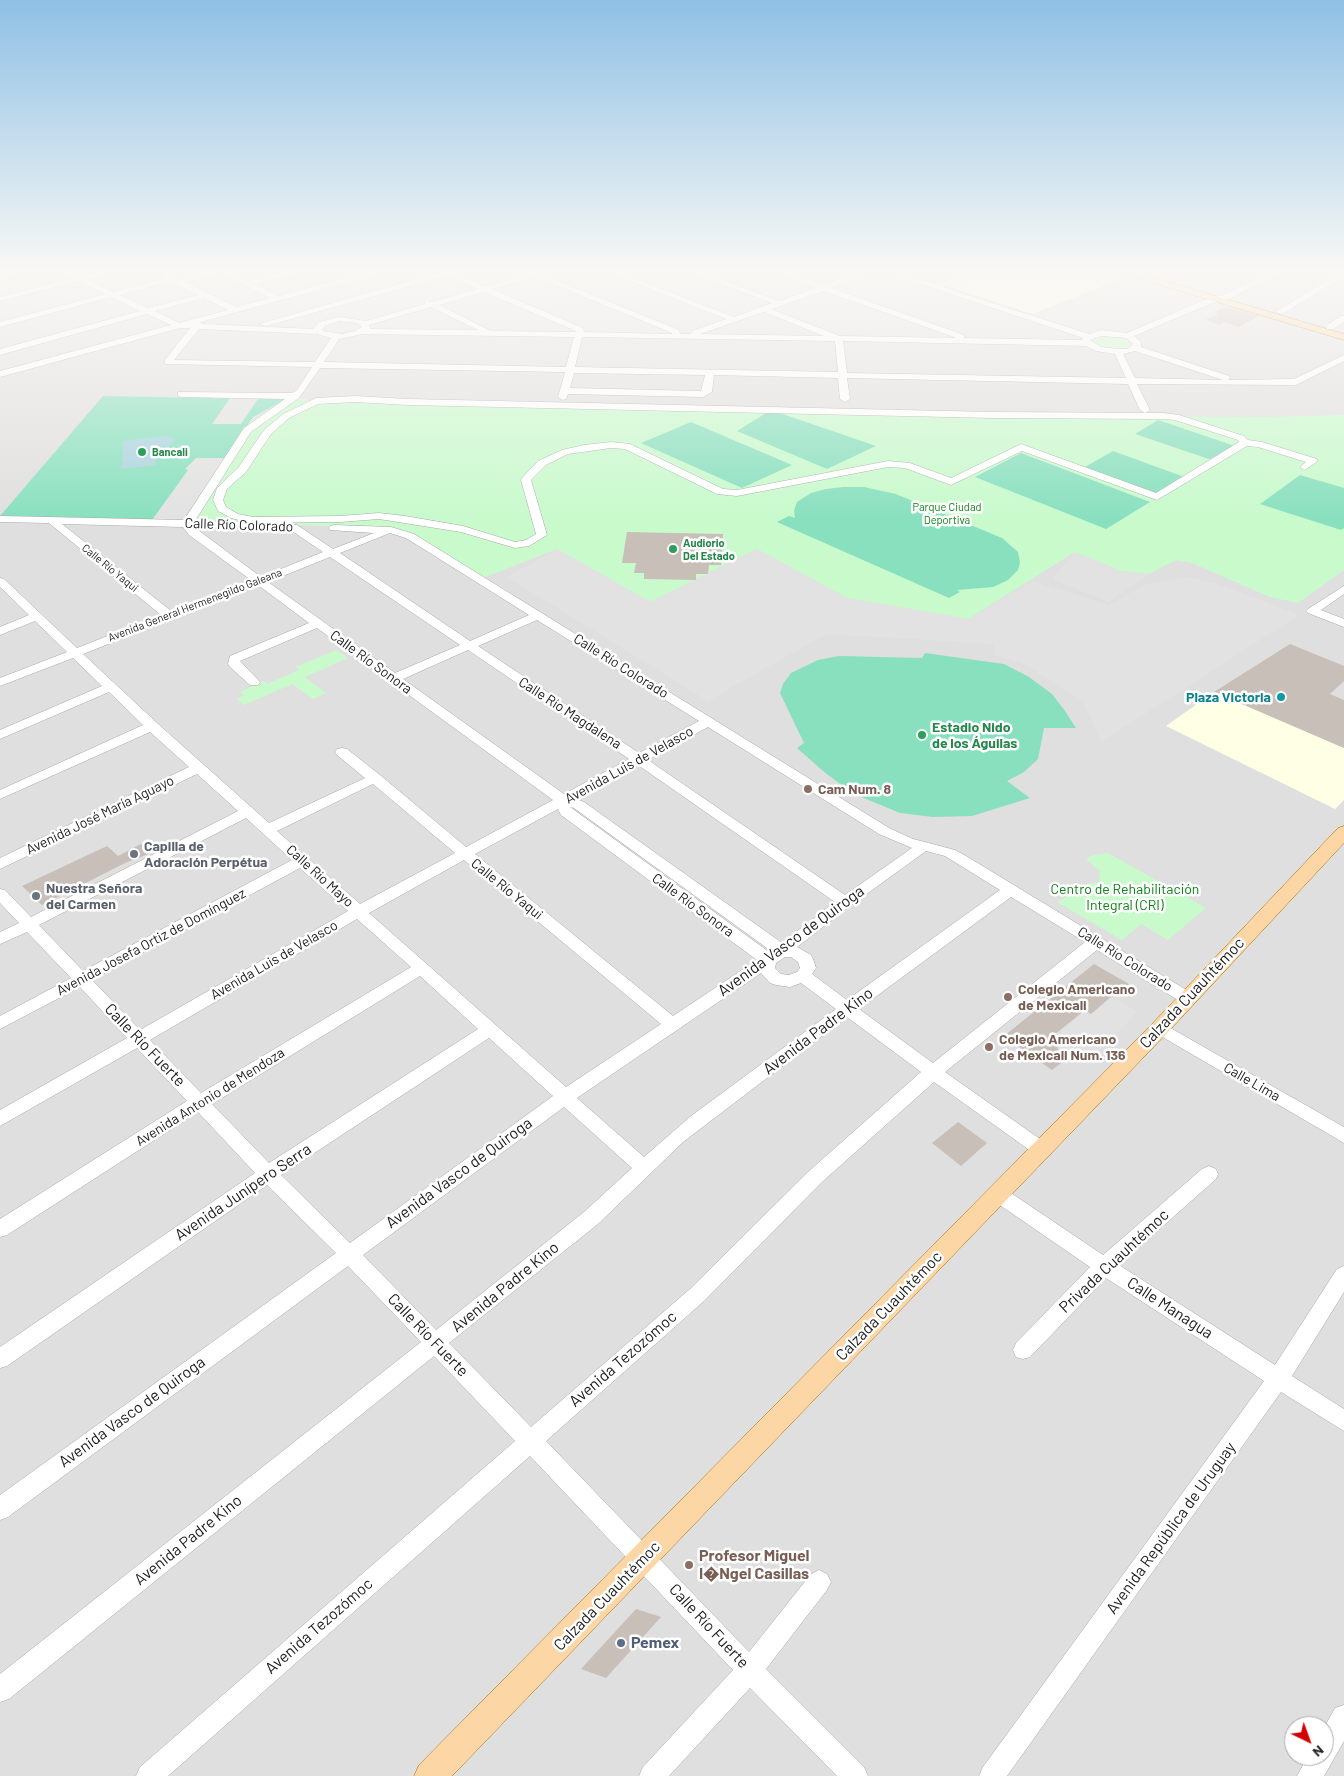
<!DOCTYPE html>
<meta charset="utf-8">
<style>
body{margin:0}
#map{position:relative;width:1344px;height:1776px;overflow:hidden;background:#f2efe9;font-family:Barlow,sans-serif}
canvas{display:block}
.north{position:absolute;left:1284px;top:1716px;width:50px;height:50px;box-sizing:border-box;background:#fff;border:1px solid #a7a7a7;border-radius:50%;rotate:138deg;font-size:14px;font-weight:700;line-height:20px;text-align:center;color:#222}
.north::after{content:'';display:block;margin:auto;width:18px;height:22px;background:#d40000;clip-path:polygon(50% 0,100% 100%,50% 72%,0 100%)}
</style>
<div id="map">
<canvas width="1344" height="1776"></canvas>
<div class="north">N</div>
</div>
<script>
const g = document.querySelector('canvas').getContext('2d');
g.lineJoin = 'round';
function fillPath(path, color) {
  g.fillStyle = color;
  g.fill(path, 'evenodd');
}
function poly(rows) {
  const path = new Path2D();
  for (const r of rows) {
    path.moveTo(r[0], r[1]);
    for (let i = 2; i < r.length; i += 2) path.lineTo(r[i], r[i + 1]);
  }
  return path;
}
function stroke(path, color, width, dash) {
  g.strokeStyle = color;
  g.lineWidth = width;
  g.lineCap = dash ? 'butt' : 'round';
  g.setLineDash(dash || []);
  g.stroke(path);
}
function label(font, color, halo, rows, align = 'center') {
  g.font = font + ' Barlow,sans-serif';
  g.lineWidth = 5;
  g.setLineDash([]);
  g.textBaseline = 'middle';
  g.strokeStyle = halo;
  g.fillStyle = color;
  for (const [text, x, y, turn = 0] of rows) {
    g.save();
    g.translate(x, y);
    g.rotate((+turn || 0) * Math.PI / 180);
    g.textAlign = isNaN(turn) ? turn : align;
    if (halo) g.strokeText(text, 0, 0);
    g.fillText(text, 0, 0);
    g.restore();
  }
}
const residential = poly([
 [0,272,1344,272,1344,1776,0,1776],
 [1294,1726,1324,1726,1324,1756,1294,1756]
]);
const education = poly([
 [980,272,1112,272,1128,276,1032,314,944,285],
 [1214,692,1344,748,1344,800,1335,809,1166,726]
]);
const park = poly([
 [1095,335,1124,338,1131,343,1123,349,1113,350,1096,347,1087,340],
 [289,397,316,401,993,415,1265,417,1344,415,1344,570,1298,603,1270,597,1192,563,1176,560,1149,574,1121,571,1075,552,968,619,847,598,757,549,650,602,557,549,483,578,396,529,180,520,248,423],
 [336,650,348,658,305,677,326,693,313,699,292,684,244,705,237,699,244,695,240,692,263,681,267,684,299,670,296,667],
 [1108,853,1206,908,1168,940,1141,924,1122,940,1057,902,1088,884,1099,882,1100,871,1086,859,1093,855]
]);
const pitch = poly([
 [103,396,258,399,286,399,253,417,183,520,0,516],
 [771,410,876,446,827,469,737,431],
 [1158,420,1238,447,1215,461,1135,434],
 [691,422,792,465,742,488,641,443],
 [1113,451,1187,478,1159,494,1085,467],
 [1021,453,1150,502,1106,529,975,477],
 [1300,475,1344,488,1344,528,1341,530,1260,504],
 [844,487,864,487,896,494,1002,538,1018,552,1020,562,1018,570,1008,580,993,587,957,590,960,592,949,598,777,522,789,516,795,518,794,510,797,502,811,493,826,489],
 [925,653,1004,664,1029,677,1052,694,1065,711,1076,728,1044,728,1038,759,1024,772,1007,781,1030,798,972,816,933,817,900,813,852,793,823,771,797,748,804,743,780,693,783,684,791,673,818,660,839,656,922,658]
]);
const parking = poly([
 [230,398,258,399,241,424,212,424],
 [196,458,225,458,183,520,152,520,188,470,185,469],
 [557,549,651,602,757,549,847,598,968,619,1032,581,1109,605,1144,585,1184,577,1216,583,1299,615,1101,742,1083,701,1027,665,995,655,993,644,826,634,708,701,507,577],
 [1075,552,1121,571,1149,574,1109,602,1052,579],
 [1112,997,1137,1012,1088,1062,1053,1040,1084,1012,1090,1015]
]);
const water = poly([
 [163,436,171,437,175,441,168,446,156,448,156,465,122,469,123,441]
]);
const building = poly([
 [1226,307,1259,316,1238,327,1224,322,1220,325,1205,320,1219,314,1214,312],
 [627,532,723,534,721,565,709,565,708,574,696,574,696,580,644,579,644,573,634,573,636,563,622,563],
 [1290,644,1344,666,1344,681,1330,694,1344,700,1344,748,1214,692],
 [141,844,151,853,125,863,42,905,22,886,107,846,118,856],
 [1094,964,1129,984,1113,995,1091,1014,1085,1010,1049,1039,1057,1045,1061,1063,1052,1070,1004,1036],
 [958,1122,987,1143,961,1166,932,1143],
 [636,1609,661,1617,606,1678,581,1669]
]);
const minor = poly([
 [8,272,20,272,0,278,0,274,8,272],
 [61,272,71,272,80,276,97,272,109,272,108,274,86,279,113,292,164,278,159,274,163,272,178,279,207,272,219,272,218,274,185,282,236,307,270,298,219,272,228,272,248,281,286,272,298,272,297,274,255,284,278,296,367,272,379,272,378,274,200,322,202,324,313,329,319,322,339,317,366,321,425,304,425,301,432,302,478,289,447,276,266,326,259,324,441,272,455,272,485,287,530,274,530,272,548,272,543,275,679,330,680,334,691,334,692,331,726,319,607,272,617,272,734,317,772,303,690,272,700,272,779,301,816,288,775,272,786,272,824,285,862,272,873,272,831,288,964,335,964,338,1082,340,1083,338,885,272,896,272,935,284,971,272,982,272,943,287,1089,334,1101,330,1127,333,1204,300,1223,295,1271,272,1280,272,1229,299,1210,304,1134,336,1141,342,1141,347,1229,376,1230,378,1228,380,1294,379,1344,355,1344,361,1296,385,1137,384,1150,410,1145,413,1140,410,1128,384,847,378,850,399,845,402,840,399,838,378,714,375,712,392,703,397,568,394,566,399,563,400,558,397,565,372,320,368,299,398,251,432,195,521,247,522,231,518,218,511,213,500,217,488,238,468,264,430,283,414,316,398,355,396,408,399,993,412,1164,413,1179,415,1244,436,1248,440,1262,442,1317,459,1318,461,1305,470,1300,467,1306,462,1258,447,1247,446,1157,500,1022,451,951,485,905,468,888,467,737,496,717,494,625,449,611,448,568,454,546,465,531,480,547,535,529,546,515,548,461,532,379,519,340,522,252,523,252,527,248,528,194,527,261,577,323,552,289,529,288,527,289,525,297,525,333,549,374,533,330,530,329,528,330,526,334,525,391,527,414,534,889,828,913,839,955,850,966,856,1193,994,1195,998,1193,1002,1187,1004,1181,1002,1097,950,945,1072,1047,1144,1050,1149,1047,1154,1041,1156,1035,1154,934,1082,822,1182,704,1301,546,1441,749,1652,811,1574,819,1570,827,1574,831,1582,827,1590,766,1669,864,1767,868,1776,837,1776,750,1688,669,1776,639,1776,643,1767,733,1670,530,1456,168,1776,136,1776,140,1767,515,1441,434,1356,9,1699,0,1702,0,1674,421,1342,348,1266,8,1517,0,1520,0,1495,336,1253,267,1185,7,1366,0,1368,0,1347,255,1173,198,1112,7,1235,0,1237,0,1219,187,1101,137,1048,0,1126,0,1110,127,1038,80,987,0,1029,0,1016,71,978,27,932,0,944,0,932,19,923,0,903,0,889,5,890,31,917,238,811,197,774,0,869,0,858,189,767,150,732,0,799,0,790,143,725,109,692,0,739,0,730,102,686,73,658,0,686,0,678,67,652,35,621,0,635,0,627,29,615,0,587,0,578,4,579,77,648,161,615,49,523,0,522,0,516,184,520,244,428,285,399,181,397,178,396,178,392,292,393,297,390,312,367,165,364,165,360,190,328,180,328,0,377,0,371,171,325,147,314,0,355,0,349,140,311,111,297,0,327,0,322,105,294,78,281,0,301,0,297,72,278,61,272],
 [536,277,672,333,672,334,584,332,583,328,492,289,536,277],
 [171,281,198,295,148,308,120,295,171,281],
 [824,291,957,338,840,336,771,309,824,291],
 [484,292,576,331,575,332,491,331,439,305,484,292],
 [204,298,228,310,179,323,155,311,204,298],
 [431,307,478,330,370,329,369,325,431,307],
 [764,312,824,336,700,334,764,312],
 [339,321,357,323,362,327,355,331,342,334,322,331,325,326,339,321],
 [199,329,317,334,331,338,315,362,174,360,199,329],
 [363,334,574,337,566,367,324,362,339,339,363,334],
 [1102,336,1126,338,1133,344,1127,349,1118,349,1101,347,1090,340,1102,336],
 [582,337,835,341,838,372,575,367,582,337],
 [843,341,1086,346,1096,351,1115,354,1126,378,847,373,843,341],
 [1135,351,1223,380,1135,378,1123,354,1135,351],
 [574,373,705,375,701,391,570,388,574,373],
 [355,402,408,405,993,418,1164,419,1175,420,1238,440,1239,442,1156,493,1021,444,951,478,910,463,888,461,737,490,723,489,630,444,611,442,584,445,562,450,538,461,522,478,521,480,536,534,526,540,515,542,463,526,405,516,379,513,340,516,253,517,238,514,226,507,223,500,227,489,246,472,271,434,289,418,318,404,355,402],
 [62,524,183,527,189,535,251,580,171,611,62,524],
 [390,533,406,538,529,615,470,641,340,553,390,533],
 [330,557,460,645,395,673,268,582,330,557],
 [258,585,309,623,230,656,228,664,230,667,250,685,258,685,260,682,240,661,317,628,553,800,466,847,380,775,347,749,342,748,337,749,335,752,337,755,365,778,269,823,157,723,83,654,258,585],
 [537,620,699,721,639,753,478,646,537,620],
 [468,650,629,759,564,794,403,679,468,650],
 [708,727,879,834,912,848,845,895,648,760,708,727],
 [638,765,835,902,782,943,584,802,576,799,638,765],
 [373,784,455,853,360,904,277,831,373,784],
 [570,807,574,808,771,951,769,952,570,807],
 [558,809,561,815,757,960,673,1016,475,854,558,809],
 [246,818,292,860,83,971,39,925,246,818],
 [926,851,945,856,1000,890,847,1000,812,974,816,968,813,959,811,955,797,947,850,906,926,851],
 [464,860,661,1024,566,1087,369,913,464,860],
 [300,868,348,911,140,1030,92,980,300,868],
 [1011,897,1085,942,933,1063,859,1009,1011,897],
 [357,919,411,967,201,1093,150,1040,357,919],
 [785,957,791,957,798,962,800,968,797,972,789,975,781,974,775,968,776,963,785,957],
 [761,973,770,983,776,985,790,987,801,983,836,1009,691,1116,644,1157,577,1098,761,973],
 [420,976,478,1029,269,1163,212,1104,420,976],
 [847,1017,921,1072,808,1172,690,1289,531,1427,449,1343,598,1224,683,1142,847,1017],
 [489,1038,553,1096,350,1243,281,1175,489,1038],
 [564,1107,632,1168,584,1212,436,1330,363,1255,564,1107],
 [1341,272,1344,272,1344,277,1282,314,1275,312,1341,272],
 [1341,316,1344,316,1344,322,1333,329,1327,329,1327,325,1341,316],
 [1344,586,1344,594,1321,610,1344,619,1344,627,1308,613,1306,611,1308,609,1344,586],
 [1160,1022,1344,1127,1344,1143,1154,1032,1152,1028,1154,1024,1160,1022],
 [1209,1166,1216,1169,1218,1174,1216,1179,1119,1265,1275,1365,1337,1269,1344,1266,1344,1292,1292,1376,1344,1409,1344,1431,1281,1392,1007,1776,979,1776,983,1767,1264,1381,1106,1278,1030,1357,1023,1359,1016,1357,1013,1350,1016,1343,1090,1267,991,1199,989,1194,991,1189,998,1186,1005,1189,1103,1255,1202,1169,1209,1166],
 [1344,1705,1344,1741,1324,1776,1297,1776,1308,1756,1324,1756,1324,1728,1335,1708,1344,1705]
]);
const major = poly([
 [1121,272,1135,272,1344,334,1344,340,1123,274,1121,272],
 [1344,826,1344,843,1167,1033,452,1776,414,1776,419,1765,1153,1023,1338,828,1344,826]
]);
const markers = [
 [142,452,5,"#2e9e5b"],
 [673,549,5,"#2e9e5b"],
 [1281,697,5,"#0f9aa8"],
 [922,735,5,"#2e9e5b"],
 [808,789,5,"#8d6e63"],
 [134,854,5,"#6b7280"],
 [36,896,5,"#6b7280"],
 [1008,997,5,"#8d6e63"],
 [989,1047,5,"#8d6e63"],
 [689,1565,5,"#8d6e63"],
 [621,1643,5,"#5c6f8a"]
];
const farLeisurenames = [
 ["Bancali",152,452],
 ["Audiorio",683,543],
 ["Del Estado",683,556]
];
const farParknames = [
 ["Parque Ciudad",947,507],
 ["Deportiva",947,520]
];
const farStreetnames = [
 ["Calle Río Yaqui",110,568,39],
 ["Avenida General Hermenegildo Galeana",195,605,-21]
];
const streetNames = [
 ["Calle Río Colorado",239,525,2],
 ["Calle Río Sonora",371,662,36],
 ["Calle Río Colorado",621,666,32],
 ["Calle Río Magdalena",570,713,33],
 ["Avenida Luis de Velasco",629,765,-29],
 ["Avenida José María Aguayo",100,815,-26],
 ["Calle Río Mayo",320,876,42],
 ["Calle Río Yaqui",507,889,39],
 ["Calle Río Sonora",693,905,36],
 ["Avenida Josefa Ortiz de Domínguez",151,942,-28],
 ["Calle Río Colorado",1125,959,32],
 ["Avenida Luis de Velasco",274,960,-30],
 ["Calle Lima",1252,1082,30],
 ["Avenida Antonio de Mendoza",210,1097,-32]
];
const cultureNames = [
 ["Plaza Victoria",1271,697]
];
const leisureNames = [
 ["Estadio Nido",932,727],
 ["de los Águilas",932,743]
];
const educationNames = [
 ["Cam Num. 8",818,789],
 ["Colegio Americano",1018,989],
 ["de Mexicali",1018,1005],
 ["Colegio Americano",999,1039],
 ["de Mexicali Num. 136",999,1055]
];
const worshipNames = [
 ["Capilla de",144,846],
 ["Adoración Perpétua",144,862],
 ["Nuestra Señora",46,888],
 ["del Carmen",46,904]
];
const parkNames = [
 ["Centro de Rehabilitación",1125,889],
 ["Integral (CRI)",1125,905]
];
const nearStreetnames = [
 ["Avenida Vasco de Quiroga",791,941,-36],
 ["Calzada Cuauhtémoc",1192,993,-47],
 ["Avenida Padre Kino",818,1031,-37],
 ["Calle Río Fuerte",145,1045,46],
 ["Avenida Vasco de Quiroga",459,1173,-36],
 ["Avenida Junípero Serra",243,1192,-34],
 ["Privada Cuauhtémoc",1114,1261,-43],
 ["Avenida Padre Kino",505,1287,-39],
 ["Calzada Cuauhtémoc",889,1306,-46],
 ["Calle Managua",1170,1308,33],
 ["Calle Río Fuerte",428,1335,46],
 ["Avenida Tezozómoc",623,1359,-41],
 ["Avenida Vasco de Quiroga",132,1412,-36],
 ["Avenida República de Uruguay",1171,1528,-54],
 ["Avenida Padre Kino",188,1540,-39],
 ["Calzada Cuauhtémoc",607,1596,-46],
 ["Avenida Tezozómoc",319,1626,-41],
 ["Calle Río Fuerte",709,1626,47]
];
const nearEducationnames = [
 ["Profesor Miguel",699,1556],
 ["I�Ngel Casillas",699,1574]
];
const nearServicenames = [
 ["Pemex",631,1643]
];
fillPath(residential, '#e0dfdf');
fillPath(education, '#ffffe5');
fillPath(park, '#c8facc');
fillPath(pitch, '#88e0be');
fillPath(parking, '#e2e2e2');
fillPath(water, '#aad3df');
fillPath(building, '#c7bfb8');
stroke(minor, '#a9a9a9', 1);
stroke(major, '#a06b00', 1);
fillPath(minor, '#fff');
fillPath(major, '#fcd6a4');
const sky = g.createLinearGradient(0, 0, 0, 520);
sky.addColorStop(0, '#8fc0e4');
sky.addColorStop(0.52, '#f9f8f5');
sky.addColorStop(1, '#f9f8f500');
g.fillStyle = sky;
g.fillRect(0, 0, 1344, 520);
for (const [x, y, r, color] of markers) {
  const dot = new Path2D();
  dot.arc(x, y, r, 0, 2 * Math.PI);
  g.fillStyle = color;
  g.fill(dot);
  stroke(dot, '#fff', 2);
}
label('bold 11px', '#27864d', '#fff', farLeisurenames, 'left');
label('11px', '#0c8416', '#fff', farParknames);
label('11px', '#222', '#fff', farStreetnames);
label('14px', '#222', '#fff', streetNames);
label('bold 14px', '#0d838f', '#fff', cultureNames, 'right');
label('bold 14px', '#27864d', '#fff', leisureNames, 'left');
label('bold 14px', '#785e54', '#fff', educationNames, 'left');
label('bold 14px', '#5b616d', '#fff', worshipNames, 'left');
label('14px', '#0c8416', '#fff', parkNames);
label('16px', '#222', '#fff', nearStreetnames);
label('bold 16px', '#785e54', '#fff', nearEducationnames, 'left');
label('bold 16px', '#4e5e75', '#fff', nearServicenames, 'left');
</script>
